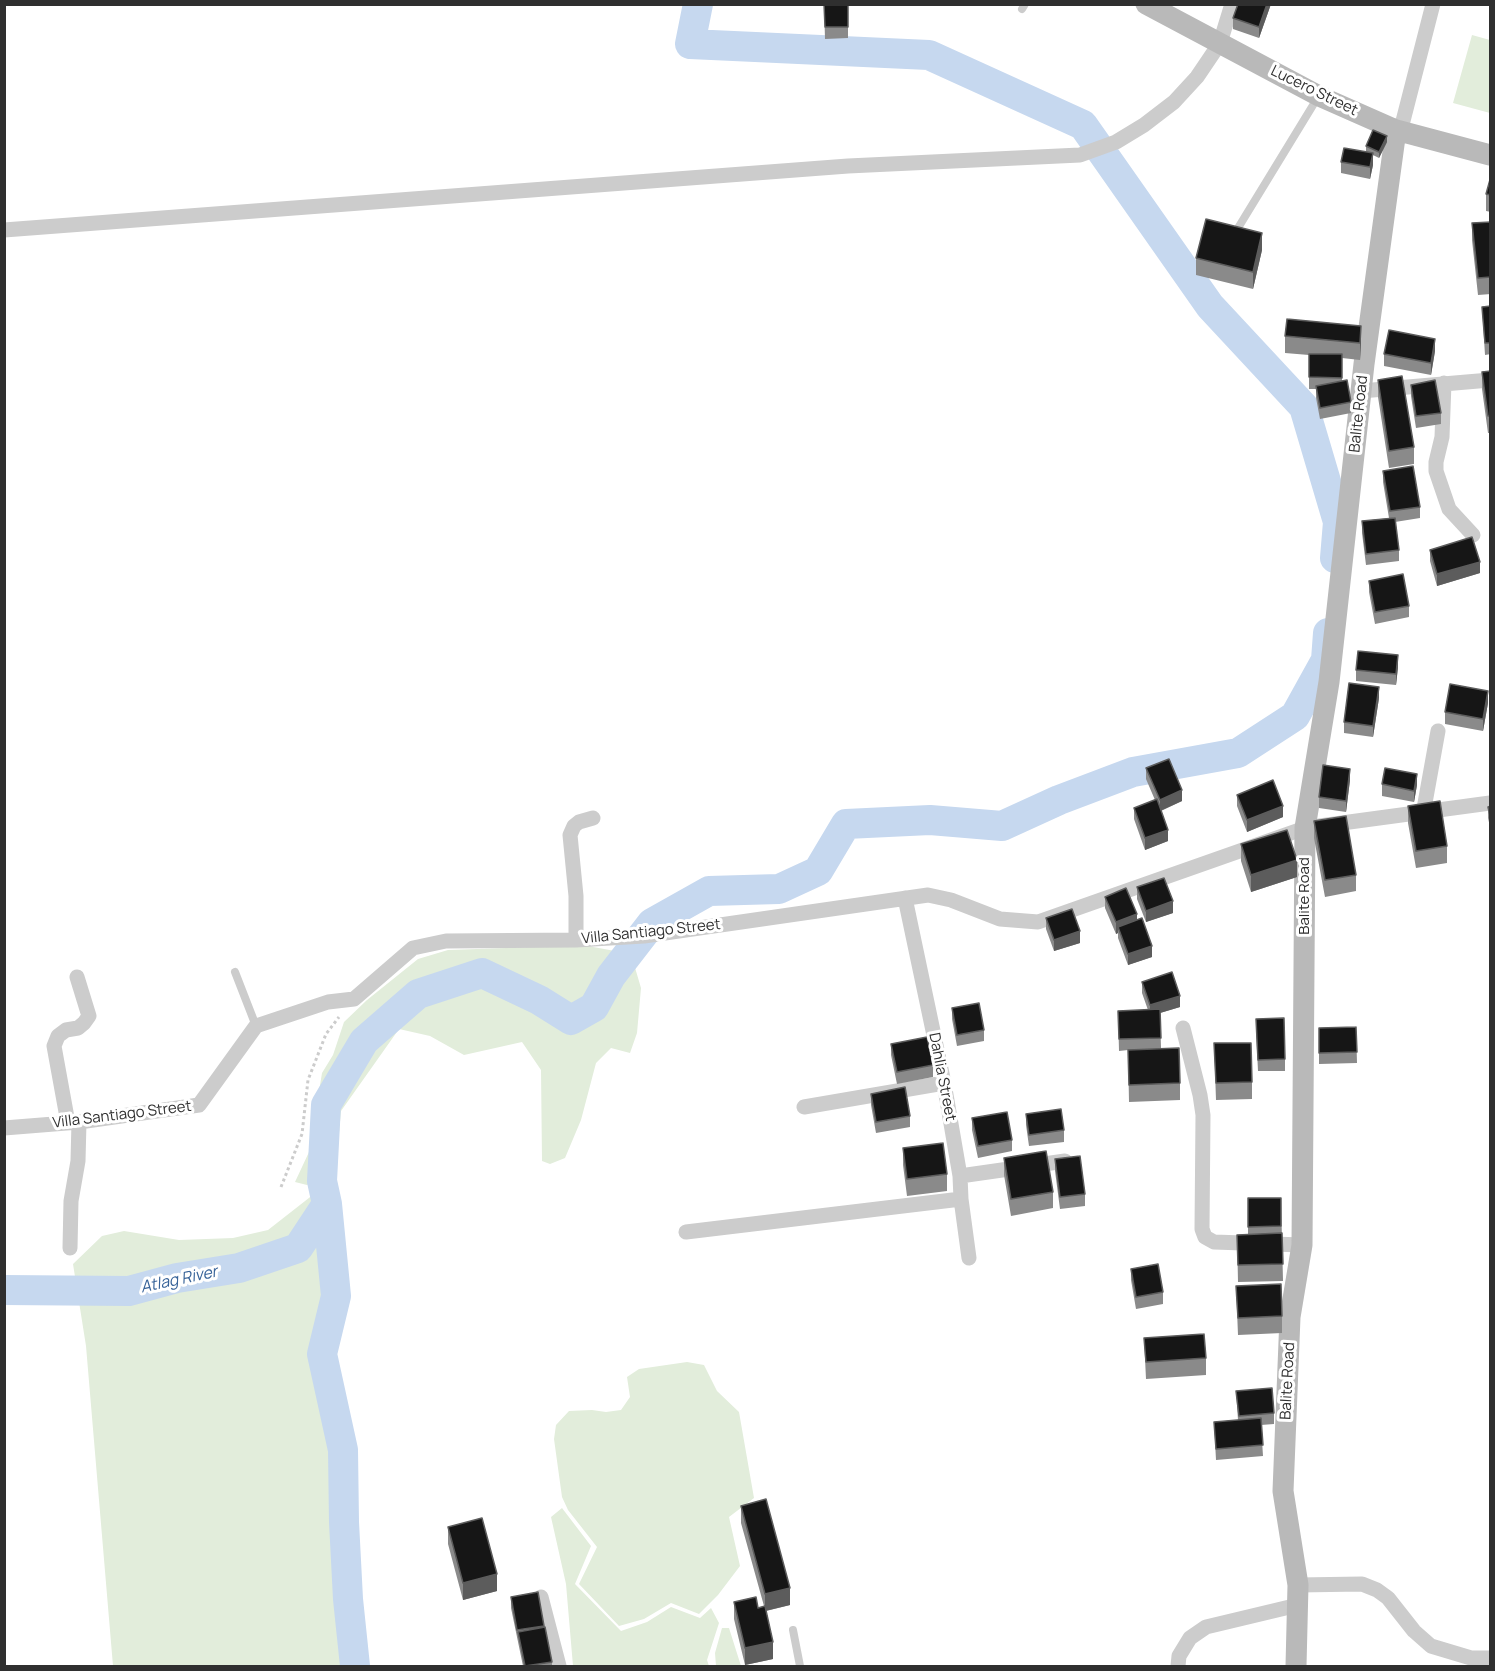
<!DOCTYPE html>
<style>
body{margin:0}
#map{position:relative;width:1495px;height:1671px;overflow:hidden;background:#fff;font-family:Manrope,sans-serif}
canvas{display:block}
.frame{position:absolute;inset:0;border:6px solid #2f2f2f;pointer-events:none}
</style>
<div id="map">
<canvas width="1495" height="1671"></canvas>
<div class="frame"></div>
</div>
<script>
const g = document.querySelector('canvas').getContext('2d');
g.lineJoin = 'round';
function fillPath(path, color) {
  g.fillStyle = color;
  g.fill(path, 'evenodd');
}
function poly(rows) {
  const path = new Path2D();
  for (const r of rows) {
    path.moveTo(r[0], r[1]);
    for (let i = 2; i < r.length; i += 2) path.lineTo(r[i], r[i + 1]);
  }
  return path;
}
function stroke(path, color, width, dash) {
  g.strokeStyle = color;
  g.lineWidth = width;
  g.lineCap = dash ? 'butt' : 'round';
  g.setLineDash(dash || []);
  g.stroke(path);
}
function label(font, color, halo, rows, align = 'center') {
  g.font = font + ' Manrope,sans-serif';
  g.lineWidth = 6;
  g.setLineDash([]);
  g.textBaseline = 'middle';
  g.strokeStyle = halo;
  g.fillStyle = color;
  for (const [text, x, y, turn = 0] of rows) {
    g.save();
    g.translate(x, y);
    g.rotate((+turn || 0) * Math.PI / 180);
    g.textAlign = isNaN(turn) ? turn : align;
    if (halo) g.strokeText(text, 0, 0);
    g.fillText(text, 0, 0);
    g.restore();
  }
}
const green = poly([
 [1472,35,1490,40,1490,113,1453,103],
 [564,946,588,946,631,954,641,988,637,1033,630,1053,611,1048,596,1063,581,1120,565,1158,550,1164,542,1161,541,1070,522,1042,464,1055,430,1036,399,1029,341,1111,336,1165,330,1167,330,1175,307,1185,295,1182,309,1152,322,1073,333,1055,344,1022,367,1000,418,959,448,950],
 [333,1188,347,1290,334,1350,367,1666,113,1666,86,1346,73,1264,102,1236,124,1231,179,1240,233,1238,268,1230,314,1194],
 [687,1362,704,1365,717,1391,739,1412,754,1498,729,1517,740,1566,718,1595,699,1614,671,1603,644,1619,619,1626,579,1584,597,1547,568,1510,562,1497,554,1439,556,1425,569,1411,592,1410,606,1412,621,1410,630,1397,627,1377,639,1369],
 [562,1508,591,1546,575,1584,621,1631,647,1622,671,1607,700,1618,711,1608,719,1623,707,1660,709,1666,573,1666,566,1584,551,1517],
 [722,1628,729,1628,741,1666,716,1666,715,1653]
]);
const river = poly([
 [698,4,690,44,929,55,1083,125,1210,306,1304,407,1338,522,1335,558],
 [4,1290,129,1291,177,1278,239,1268,298,1248,327,1204],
 [355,1666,348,1599,344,1522,343,1450,322,1354,336,1296,327,1204,322,1181,326,1105,364,1041,418,994,482,973,539,1000,571,1020,594,1007,611,976,652,923,709,891,779,889,818,871,846,824,930,820,1002,826,1059,800,1133,772,1238,753,1295,716,1326,660,1328,633]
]);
const path = poly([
 [281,1187,302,1134,308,1080,326,1034,339,1017]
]);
const lane = poly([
 [1022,9,1025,4],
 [1238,228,1318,97],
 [235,972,256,1026],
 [793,1630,800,1666]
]);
const street = poly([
 [1396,130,1403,121,1433,4],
 [4,230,848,166,1080,155,1116,142,1144,125,1174,102,1197,77,1220,43,1232,4],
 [1444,383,1442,437,1436,462,1436,471,1449,509,1473,535],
 [1361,391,1490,380],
 [1423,814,1438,731],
 [905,898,944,1083,960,1176,961,1199,969,1258],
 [576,940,576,896,570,835,574,826,579,822,593,818],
 [1183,1028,1200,1095,1203,1115,1202,1229,1205,1237,1214,1242,1302,1245],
 [804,1107,944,1083],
 [68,1123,54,1046,58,1036,66,1030,78,1028,84,1023,89,1016,77,977],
 [4,1128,79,1122,199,1105,256,1026,328,1002,354,999,413,948,446,941,576,940,644,936,928,895,951,900,1000,919,1038,922,1305,828,1490,803],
 [960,1176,1065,1161],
 [686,1232,961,1199],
 [70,1248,71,1201,78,1161,79,1122],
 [1298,1585,1362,1584,1377,1590,1388,1598,1414,1631,1431,1646,1471,1658,1490,1658],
 [541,1597,559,1666],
 [1178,1666,1179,1656,1190,1638,1206,1627,1298,1605]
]);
const secondary = poly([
 [1146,4,1319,96,1396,130,1490,155],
 [1296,1666,1298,1585,1283,1491,1290,1317,1302,1245,1305,828,1329,682,1364,364,1396,130]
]);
const wall = poly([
 [824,4,848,4,848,38,825,39],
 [1238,4,1271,4,1259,38,1233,29,1233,18],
 [1387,142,1379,158,1373,155,1373,165,1370,179,1341,173,1341,162,1368,153,1366,151,1366,146],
 [1491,176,1491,212,1486,211,1486,194],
 [1491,222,1491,294,1478,295,1472,240,1472,223],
 [1262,250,1253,289,1196,275,1196,258],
 [1491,306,1491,354,1485,355,1482,307],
 [1285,336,1361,343,1360,360,1342,358,1342,381,1351,402,1351,413,1320,419,1316,398,1316,389,1309,389,1309,355,1285,353],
 [1435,351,1431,375,1384,366,1384,354],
 [1491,371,1491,433,1488,433,1482,389,1482,372],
 [1378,380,1414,447,1414,464,1389,468,1378,397],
 [1411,385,1441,413,1441,424,1416,428,1411,396],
 [1383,471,1420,507,1420,518,1395,522,1399,550,1399,561,1366,565,1362,533,1362,521,1389,518,1383,482],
 [1430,550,1480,573,1437,586,1430,561],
 [1369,581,1409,606,1409,617,1375,624,1369,592],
 [1398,667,1396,685,1356,681,1356,670],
 [1379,698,1373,737,1344,733,1344,722],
 [1488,703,1483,731,1445,724,1445,712],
 [1146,768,1182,801,1161,811,1168,841,1145,850,1134,819,1134,808,1155,800,1146,779],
 [1350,780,1346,812,1319,808,1319,797],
 [1382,784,1417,785,1414,802,1382,796],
 [1237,795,1283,817,1247,832,1237,806],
 [1408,806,1447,846,1447,863,1416,868,1408,823],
 [1491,806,1491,831,1488,818,1488,807],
 [1314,821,1356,875,1356,891,1325,897,1314,838],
 [1241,844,1297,877,1251,892,1241,861],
 [1137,887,1173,913,1146,922,1137,899],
 [1105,897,1137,920,1152,957,1128,965,1118,938,1118,933,1116,934,1105,908],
 [1046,918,1080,943,1054,951,1046,929],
 [1142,982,1180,1007,1160,1013,1161,1048,1180,1083,1180,1100,1129,1102,1128,1050,1119,1051,1118,1011,1148,1010,1142,993],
 [952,1008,984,1030,984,1041,957,1046,952,1019],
 [1356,1027,1357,1063,1319,1064,1319,1028],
 [1256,1031,1285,1059,1285,1071,1258,1071],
 [1214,1043,1252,1082,1252,1099,1216,1100],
 [891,1044,933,1065,933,1077,897,1084,891,1055],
 [871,1094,910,1116,910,1127,876,1133,871,1105],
 [1026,1114,1064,1130,1064,1142,1029,1146,1026,1125],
 [972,1118,1012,1140,1012,1151,978,1158,972,1130],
 [903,1148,947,1174,947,1191,907,1196,903,1165],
 [1004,1158,1053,1192,1053,1208,1011,1216,1004,1175],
 [1055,1159,1085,1194,1085,1206,1060,1209,1055,1171],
 [1248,1198,1281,1198,1283,1281,1238,1282,1237,1235,1248,1234],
 [1131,1269,1163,1292,1163,1304,1136,1309,1131,1280],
 [1236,1286,1282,1316,1282,1333,1238,1335],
 [1144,1338,1206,1358,1206,1375,1146,1379],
 [1236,1391,1274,1413,1274,1424,1261,1425,1263,1456,1216,1460,1214,1422,1238,1420],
 [741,1506,790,1605,766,1611,773,1659,745,1665,734,1619,734,1602,758,1608,764,1606,741,1523],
 [448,1527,497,1591,463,1600,448,1544],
 [538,1592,544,1627,552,1662,552,1666,523,1666,511,1608,511,1597]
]);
const shadedWall = poly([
 [1267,4,1271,4,1259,38,1259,27],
 [1387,136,1387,142,1379,158,1379,152],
 [1373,153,1373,165,1370,179,1370,167],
 [1262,233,1262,250,1253,289,1253,272],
 [1361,326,1361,343,1360,360,1360,343],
 [1435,339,1435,351,1431,375,1431,363],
 [1480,562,1480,573,1437,586,1437,574],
 [1398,655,1398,667,1396,685,1396,674],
 [1379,687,1379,698,1373,737,1373,726],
 [1488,691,1488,703,1483,731,1483,719],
 [1350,769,1350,780,1346,812,1346,801],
 [1417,774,1417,785,1414,802,1414,791],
 [1182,790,1182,801,1160,811,1160,800],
 [1283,806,1283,817,1247,832,1247,820],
 [1168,830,1168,841,1145,850,1145,838],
 [1297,860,1297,877,1251,892,1251,875],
 [1173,901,1173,913,1146,922,1146,911],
 [1137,914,1137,925,1118,927,1118,933,1116,934,1116,922],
 [1080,931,1080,943,1054,951,1054,940],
 [1152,946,1152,957,1128,965,1128,954],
 [1180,996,1180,1007,1150,1016,1150,1005],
 [497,1574,497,1591,463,1600,463,1583],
 [790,1588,790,1605,765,1611,765,1594],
 [773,1642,773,1659,745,1665,745,1648]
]);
const building = poly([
 [824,4,848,4,848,27,825,27,824,4],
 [1238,4,1267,4,1259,27,1233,18,1238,4],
 [1373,130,1387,136,1379,152,1366,146,1373,130],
 [1344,148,1373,153,1370,167,1341,162,1344,148],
 [1491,176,1491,195,1486,194,1491,176],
 [1206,219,1262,233,1253,272,1196,258,1206,219],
 [1491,222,1491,277,1478,278,1472,223,1491,222],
 [1491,306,1491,343,1485,343,1482,307,1491,306],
 [1287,319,1361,326,1360,343,1285,336,1287,319],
 [1389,330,1435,339,1431,363,1384,354,1389,330],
 [1309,354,1342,354,1342,378,1309,377,1309,354],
 [1491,371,1491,416,1488,416,1482,372,1491,371],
 [1402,376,1414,447,1389,451,1378,380,1402,376],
 [1347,380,1351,402,1320,408,1316,386,1347,380],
 [1435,380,1441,413,1416,416,1411,385,1435,380],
 [1413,466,1420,507,1390,511,1383,471,1413,466],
 [1395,518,1399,550,1366,554,1362,521,1395,518],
 [1472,537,1480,562,1437,574,1430,550,1472,537],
 [1403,574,1409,606,1375,612,1369,581,1403,574],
 [1358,651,1398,655,1396,674,1356,670,1358,651],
 [1349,683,1379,687,1373,726,1344,722,1349,683],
 [1450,684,1488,691,1483,719,1445,712,1450,684],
 [1169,759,1182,790,1160,800,1146,768,1169,759],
 [1323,765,1350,769,1346,801,1319,797,1323,765],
 [1385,768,1417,774,1414,791,1382,784,1385,768],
 [1273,780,1283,806,1247,820,1237,795,1273,780],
 [1157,799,1168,830,1145,838,1134,808,1157,799],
 [1440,801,1447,846,1416,851,1408,806,1440,801],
 [1491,806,1491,820,1488,807,1491,806],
 [1346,816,1356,875,1325,880,1314,821,1346,816],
 [1287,830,1297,860,1251,875,1241,844,1287,830],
 [1164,878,1173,901,1146,911,1137,887,1164,878],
 [1126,888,1137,914,1116,922,1105,897,1126,888],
 [1072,909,1080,931,1054,940,1046,918,1072,909],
 [1142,918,1152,946,1128,954,1118,927,1142,918],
 [1172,972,1180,996,1150,1005,1142,982,1172,972],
 [979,1003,984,1030,957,1035,952,1008,979,1003],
 [1160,1009,1161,1038,1119,1039,1118,1011,1160,1009],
 [1284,1018,1285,1059,1258,1060,1256,1019,1284,1018],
 [1356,1027,1357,1052,1319,1053,1319,1028,1356,1027],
 [927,1037,933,1065,897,1072,891,1044,927,1037],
 [1214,1043,1251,1043,1252,1082,1216,1083,1214,1043],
 [1179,1048,1180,1083,1129,1085,1128,1050,1179,1048],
 [905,1087,910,1116,876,1122,871,1094,905,1087],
 [1061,1109,1064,1130,1029,1135,1026,1114,1061,1109],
 [1007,1112,1012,1140,978,1146,972,1118,1007,1112],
 [943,1143,947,1174,907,1179,903,1148,943,1143],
 [1046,1151,1053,1192,1011,1199,1004,1158,1046,1151],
 [1080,1156,1085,1194,1060,1197,1055,1159,1080,1156],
 [1248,1198,1281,1198,1281,1226,1248,1227,1248,1198],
 [1282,1233,1283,1264,1238,1265,1237,1235,1282,1233],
 [1158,1264,1163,1292,1136,1297,1131,1269,1158,1264],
 [1281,1284,1282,1316,1238,1318,1236,1286,1281,1284],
 [1204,1334,1206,1358,1146,1362,1144,1338,1204,1334],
 [1272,1388,1274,1413,1239,1416,1236,1391,1272,1388],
 [1261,1418,1263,1445,1216,1449,1214,1422,1261,1418],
 [766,1499,790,1588,765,1594,741,1506,766,1499],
 [482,1518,497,1574,463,1583,448,1527,482,1518],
 [538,1592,544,1626,517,1630,511,1597,538,1592],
 [756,1597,758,1608,765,1606,773,1642,745,1648,734,1602,756,1597],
 [545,1627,552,1662,525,1666,518,1632,545,1627]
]);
const streetNames = [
 ["Lucero Street",1314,91,26],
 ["Balite Road",1359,414,-84],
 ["Balite Road",1305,896,-90],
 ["Villa Santiago Street",651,932,-6],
 ["Dahlia Street",942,1077,79],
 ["Villa Santiago Street",122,1115,-7],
 ["Balite Road",1288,1381,-87]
];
const waterNames = [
 ["Atlag River",179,1280,-12]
];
fillPath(green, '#e2eddb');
stroke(river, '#c6d8ef', 30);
stroke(path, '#ccc', 3, [3, 3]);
stroke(lane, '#ccc', 8);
stroke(street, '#ccc', 15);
stroke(secondary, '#b9b9b9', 21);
fillPath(wall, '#8a8a8a');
fillPath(shadedWall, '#5c5c5c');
fillPath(building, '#161616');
stroke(building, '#5c5c5c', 1.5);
label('15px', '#2f2f2f', '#fff', streetNames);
label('italic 16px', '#366298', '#fff', waterNames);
</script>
